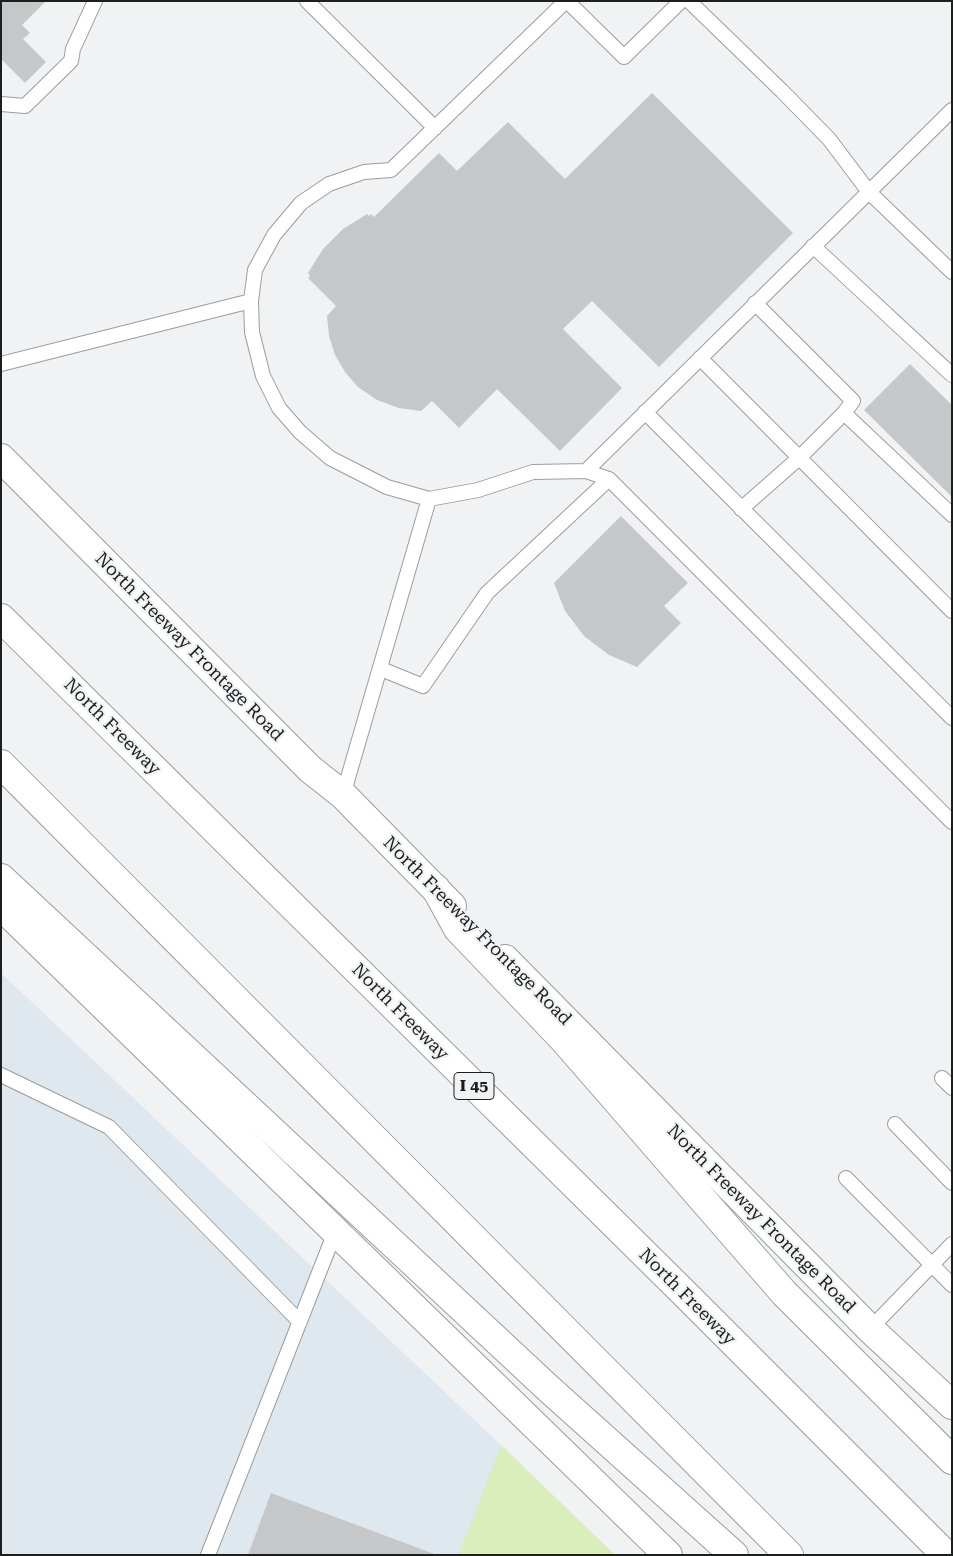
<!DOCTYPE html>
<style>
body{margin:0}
#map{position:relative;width:953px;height:1556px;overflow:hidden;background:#f1f2f4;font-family:"Roboto Serif",serif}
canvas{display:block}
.frame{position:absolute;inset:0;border:2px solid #1d1e1e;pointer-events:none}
</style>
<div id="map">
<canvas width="953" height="1556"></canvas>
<div class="frame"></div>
</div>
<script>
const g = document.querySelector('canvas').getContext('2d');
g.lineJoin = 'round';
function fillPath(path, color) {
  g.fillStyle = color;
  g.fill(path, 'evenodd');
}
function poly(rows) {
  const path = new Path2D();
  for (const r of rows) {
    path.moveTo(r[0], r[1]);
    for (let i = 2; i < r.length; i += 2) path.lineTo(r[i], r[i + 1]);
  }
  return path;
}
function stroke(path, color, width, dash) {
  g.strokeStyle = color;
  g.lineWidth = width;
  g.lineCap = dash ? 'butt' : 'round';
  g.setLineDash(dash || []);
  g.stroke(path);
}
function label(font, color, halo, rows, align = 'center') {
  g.font = font + ' "Roboto Serif",serif';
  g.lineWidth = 4.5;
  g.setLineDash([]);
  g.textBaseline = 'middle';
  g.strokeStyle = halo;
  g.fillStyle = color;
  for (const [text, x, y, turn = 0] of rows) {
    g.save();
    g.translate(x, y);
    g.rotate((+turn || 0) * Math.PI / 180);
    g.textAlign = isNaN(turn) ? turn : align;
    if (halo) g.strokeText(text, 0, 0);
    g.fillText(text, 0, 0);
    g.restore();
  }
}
const built = poly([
 [1,973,501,1445,615,1555,1,1555]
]);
const green = poly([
 [501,1445,615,1555,458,1555]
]);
const building = poly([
 [1,1,46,1,22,25,30,33,23,39,46,62,25,83,1,59],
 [652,93,793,233,659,367,592,301,563,329,622,388,560,451,497,389,459,428,432,401,421,411,399,408,377,400,358,387,345,372,335,355,329,336,327,316,336,306,308,278,310,276,308,273,323,249,343,229,367,214,369,216,371,214,374,217,439,153,457,171,508,122,565,179],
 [910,364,952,405,952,497,864,410],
 [621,516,688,583,664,606,681,623,637,667,609,655,584,636,565,611,554,583],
 [271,1493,437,1555,248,1555]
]);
const service = poly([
 [307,1,435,128],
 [567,1,624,57,681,1],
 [689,1,782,91,829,139,869,192,952,272],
 [1,104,25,106,71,61,73,49,95,1],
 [813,246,952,375],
 [251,301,252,332,263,376,279,408,300,432,330,458,387,487,429,499],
 [755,303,853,401,844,413,952,515],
 [700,358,952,611],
 [1,364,251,301,255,270,274,235,301,203,329,184,364,172,391,170,566,1],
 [645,412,952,718],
 [586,471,952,110],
 [741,509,799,458,844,413],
 [381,669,423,686,487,593,609,479],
 [343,795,429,499,478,490,533,472,586,471,609,479,952,822],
 [1,1075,109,1127,300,1322],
 [942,1078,952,1088],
 [895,1124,952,1183],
 [846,1178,952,1285],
 [870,1329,952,1244],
 [208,1555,335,1232]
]);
const secondary = poly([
 [1,458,310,769,343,795,452,906],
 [1,906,668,1555],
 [505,959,870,1329,952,1405]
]);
const motorway = poly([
 [1,618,680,1289,946,1555],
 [1,764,789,1555],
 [1,878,549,1389,734,1555],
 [436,889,458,929,564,1040,784,1293,952,1460]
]);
const shields = [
 [474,1086,40]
];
const shieldNames = [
 ["I 45",474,1086]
];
const streetNames = [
 ["North Freeway Frontage Road",189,647,45],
 ["North Freeway",112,727,45],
 ["North Freeway Frontage Road",477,931,45],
 ["North Freeway",400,1012,45],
 ["North Freeway Frontage Road",761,1219,45],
 ["North Freeway",687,1297,45]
];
fillPath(built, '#e0e8ef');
fillPath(green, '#daedba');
fillPath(building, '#c5c7c8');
stroke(service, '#9b9c9e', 16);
stroke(secondary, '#9b9c9e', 30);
stroke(motorway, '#9b9c9e', 30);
stroke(service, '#fff', 14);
stroke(secondary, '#fff', 28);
stroke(motorway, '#fff', 28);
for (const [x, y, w] of shields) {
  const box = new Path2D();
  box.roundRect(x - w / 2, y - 13.5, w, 27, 4);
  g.fillStyle = '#f1f2f4';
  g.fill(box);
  stroke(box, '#1d1e1e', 1);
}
label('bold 16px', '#1d1e1e', null, shieldNames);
label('18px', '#1d1e1e', '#f1f2f4', streetNames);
</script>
